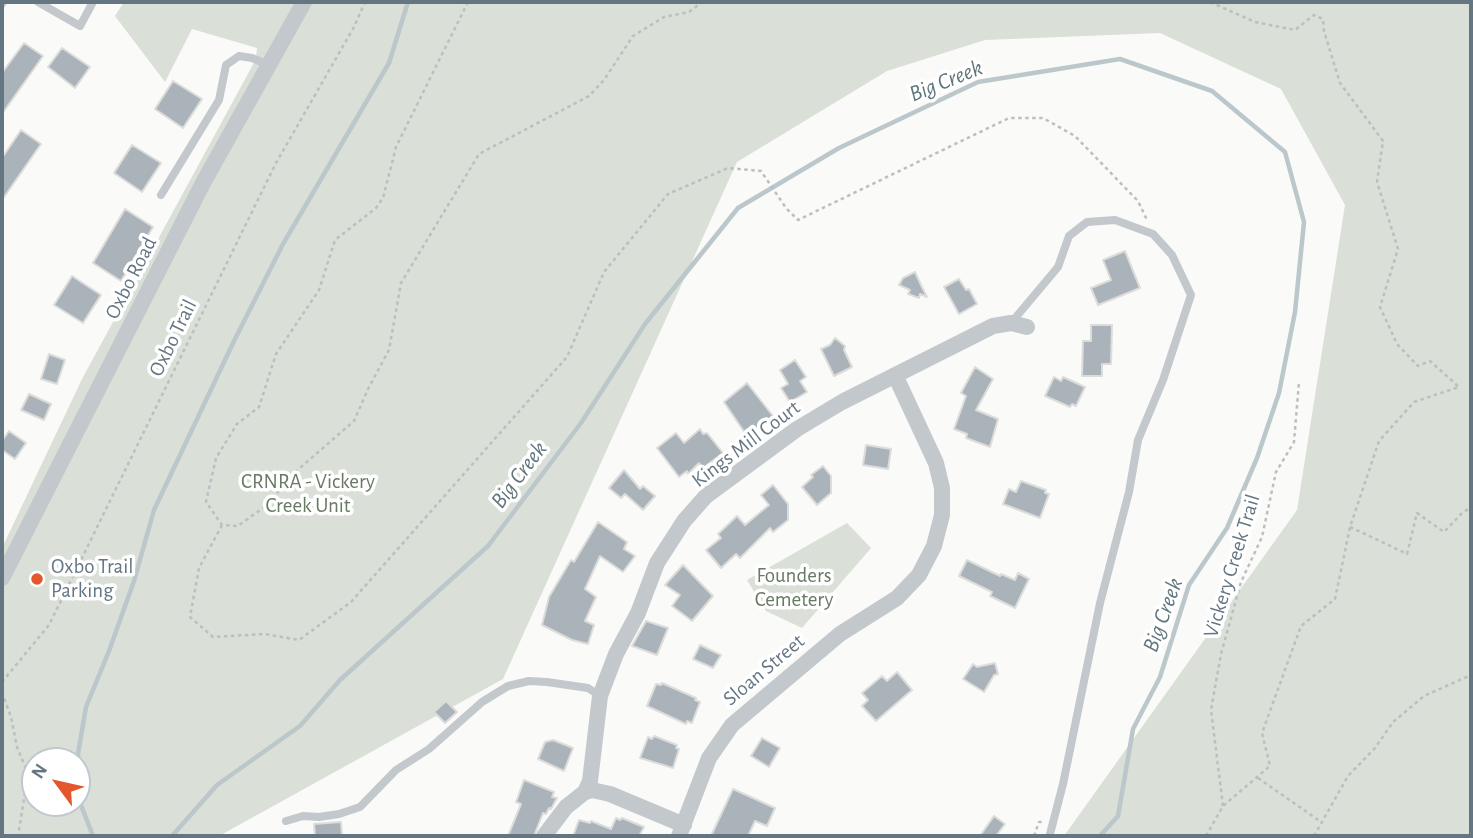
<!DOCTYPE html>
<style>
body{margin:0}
#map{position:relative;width:1473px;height:838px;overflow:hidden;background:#fafaf8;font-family:"Alegreya Sans",sans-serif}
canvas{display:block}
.frame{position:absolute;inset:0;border:4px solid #657683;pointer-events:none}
.north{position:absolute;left:21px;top:747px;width:70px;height:70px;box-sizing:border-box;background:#fff;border:2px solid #c1c8cd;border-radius:50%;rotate:303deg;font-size:19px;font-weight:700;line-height:28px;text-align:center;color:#657683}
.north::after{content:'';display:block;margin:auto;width:24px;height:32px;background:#e4572e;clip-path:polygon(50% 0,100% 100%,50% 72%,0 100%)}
</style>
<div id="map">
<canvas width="1473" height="838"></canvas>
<div class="frame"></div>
<div class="north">N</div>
</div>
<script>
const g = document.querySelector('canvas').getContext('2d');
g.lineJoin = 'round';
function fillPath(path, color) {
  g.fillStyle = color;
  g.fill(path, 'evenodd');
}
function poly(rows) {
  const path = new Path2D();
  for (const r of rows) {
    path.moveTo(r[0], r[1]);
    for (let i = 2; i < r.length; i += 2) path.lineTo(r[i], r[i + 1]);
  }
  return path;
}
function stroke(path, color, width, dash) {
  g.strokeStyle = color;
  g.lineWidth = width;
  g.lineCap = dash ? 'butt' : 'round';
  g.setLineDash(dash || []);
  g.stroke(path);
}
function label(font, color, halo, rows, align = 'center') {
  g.font = font + ' "Alegreya Sans",sans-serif';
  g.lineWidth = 7;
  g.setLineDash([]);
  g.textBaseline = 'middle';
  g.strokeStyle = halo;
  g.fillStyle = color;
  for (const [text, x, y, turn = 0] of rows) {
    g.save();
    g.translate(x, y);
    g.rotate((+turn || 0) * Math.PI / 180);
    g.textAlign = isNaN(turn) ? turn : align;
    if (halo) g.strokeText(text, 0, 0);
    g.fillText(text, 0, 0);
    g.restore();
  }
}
const green = poly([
 [124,2,1471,2,1471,836,1064,836,1297,510,1345,205,1281,89,1160,33,985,40,887,71,737,162,503,679,219,836,2,836,2,548,82,379,256,59,257,48,192,29,165,82,115,16],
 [35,761,77,761,77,803,35,803],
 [847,523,871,548,802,628,766,611,747,580]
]);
const stream = poly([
 [93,836,79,800,78,754,86,707,109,651,134,581,154,510,234,341,283,244,389,63,408,2],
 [172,836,217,785,300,726,340,680,488,546,581,423,645,324,738,208,839,148,978,82,1120,59,1212,91,1285,152,1304,222,1295,312,1279,393,1257,458,1227,528,1189,585,1160,677,1133,729,1118,816,1100,836]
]);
const building = poly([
 [24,43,43,56,2,114,2,73,24,43],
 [62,48,90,67,75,88,48,67,62,48],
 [173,81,202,99,183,128,155,109,173,81],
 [21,130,41,144,2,200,2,158,21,130],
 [132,145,161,163,142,192,114,173,132,145],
 [125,209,153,227,121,281,93,263,125,209],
 [1125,251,1140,288,1098,305,1091,288,1111,280,1103,260,1125,251],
 [915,272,921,285,927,297,920,294,919,298,908,294,910,290,899,285,903,278,915,272],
 [72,276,101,295,83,323,54,305,72,276],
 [959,279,966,290,969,289,977,304,959,314,944,287,959,279],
 [1091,325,1112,325,1111,364,1102,364,1102,376,1082,376,1083,341,1091,341,1091,325],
 [835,338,845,346,844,350,852,367,834,376,821,349,830,345,835,338],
 [49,354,65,360,57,384,41,379,49,354],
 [795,360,806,377,800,381,807,392,790,402,781,388,788,384,780,370,795,360],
 [975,367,993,379,976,410,998,419,990,447,966,438,967,434,954,429,966,396,961,393,975,367],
 [1054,377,1061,381,1063,377,1085,387,1076,406,1072,404,1070,407,1045,396,1054,377],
 [747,383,773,416,747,436,724,402,747,383],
 [29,394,51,404,44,420,21,410,29,394],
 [700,429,703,434,707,433,723,453,703,468,699,463,688,474,687,471,679,477,657,448,676,433,684,443,700,429],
 [9,431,26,443,15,459,2,450,2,441,9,431],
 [866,445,891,449,888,469,863,465,866,445],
 [823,466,831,476,831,493,817,505,802,487,813,477,811,475,823,466],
 [624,470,640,489,643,486,655,496,643,510,625,494,621,498,609,488,624,470],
 [1021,481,1046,490,1045,493,1049,494,1040,518,1003,504,1009,489,1016,492,1021,481],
 [773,485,788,504,788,520,773,532,770,528,740,558,736,554,721,568,706,550,721,538,718,534,737,516,745,525,769,505,761,495,773,485],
 [598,522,627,542,624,549,635,556,623,572,600,556,585,589,596,597,585,621,594,625,588,644,572,640,542,625,549,597,571,560,574,562,598,522],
 [967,560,1000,576,1001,574,1015,580,1018,573,1029,579,1015,608,990,596,992,592,959,576,967,560],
 [683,565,713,596,692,621,672,606,680,595,665,585,683,565],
 [646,621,668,628,657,655,632,646,646,621],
 [700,645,721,655,713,668,693,659,700,645],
 [995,663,998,674,994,675,984,692,963,679,973,664,977,667,995,663],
 [897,672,912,690,876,721,862,706,868,700,862,693,882,676,887,681,897,672],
 [662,683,696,698,695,700,700,702,692,723,687,721,686,724,647,706,656,684,661,685,662,683],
 [446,701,457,712,445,723,434,712,446,701],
 [654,736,677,745,676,748,679,749,673,768,640,758,648,737,652,739,654,736],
 [762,738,780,748,769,767,751,756,762,738],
 [553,740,573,748,564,771,538,759,545,742,553,740],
 [524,780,554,792,552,797,557,798,551,809,549,808,546,814,543,813,534,836,508,836,521,804,516,802,524,780],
 [733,789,775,808,767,826,755,821,748,836,711,836,733,789],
 [994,816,1005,824,996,836,980,836,994,816],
 [616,818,620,820,622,818,644,827,639,836,573,836,579,820,590,823,591,821,611,829,616,818],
 [341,822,342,836,315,836,314,824,341,822]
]);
const path = poly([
 [468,2,396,147,383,198,376,208,335,240,319,290,276,354,259,407,237,424,216,458,206,502,222,525,238,526,267,505,293,474,354,421,369,387,389,350,401,283,479,154,589,96,604,80,633,36,664,17,689,12,702,2],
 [782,2,783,2],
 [222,525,199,568,190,617,213,637,265,634,299,640,351,602,567,357,604,272,668,194,728,168,761,171,786,208,798,220,1009,118,1043,118,1075,136,1138,201,1147,220],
 [1350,527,1407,554,1417,513,1444,532,1463,512,1471,508],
 [2,682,49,625,276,163,354,27,365,2],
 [2,692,11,717,17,747,28,774,18,836],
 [1258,778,1321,822],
 [1223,806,1211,710,1221,654,1241,582,1262,537,1276,472,1294,442,1299,382],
 [1009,836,1010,836],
 [1034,836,1039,822,1042,822],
 [1206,836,1223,806,1270,766,1262,733,1301,626,1335,599,1350,527,1379,441,1414,402,1459,387,1430,361,1418,366,1397,344,1380,307,1398,249,1377,182,1383,141,1340,83,1324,31,1323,19,1314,15,1295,30,1255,22,1210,2],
 [1314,836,1348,776,1375,748,1393,722,1424,696,1471,675]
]);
const lane = poly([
 [38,2,80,26,93,2],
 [2,4,3,2],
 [161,195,219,100,226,65,239,56,252,58,269,65],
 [1011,323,1058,267,1069,236,1087,222,1115,220,1153,234,1172,255,1191,295,1163,380,1138,440,1129,492,1100,603,1063,784,1050,834],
 [286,821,303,816,319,817,339,814,360,807,396,770,429,749,482,702,508,686,529,681,547,682,588,688,600,696]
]);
const street = poly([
 [2,578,203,183,304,2],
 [585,792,590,781,600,696,616,654,638,613,657,563,684,521,706,496,797,429,842,402,993,326,1011,323,1027,327],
 [544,836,566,807,585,792,592,790,610,794,684,825],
 [679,836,709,758,732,725,840,634,897,598,919,575,934,546,942,515,942,488,936,463,895,375]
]);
const markers = [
 [37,579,7,"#e4572e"]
];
const streetNames = [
 ["Oxbo Road",131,278,-63],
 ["Oxbo Trail",173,338,-64],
 ["Kings Mill Court",746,444,-37],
 ["Vickery Creek Trail",1232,566,-73],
 ["Sloan Street",764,670,-40]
];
const parkNames = [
 ["CRNRA - Vickery",308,482],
 ["Creek Unit",308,506],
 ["Founders",794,576],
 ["Cemetery",794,600]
];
const poiNames = [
 ["Oxbo Trail",51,567],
 ["Parking",51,591]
];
const waterNames = [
 ["Big Creek",946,81,-22],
 ["Big Creek",519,475,-53],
 ["Big Creek",1163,615,-70]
];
fillPath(green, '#dadfd7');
stroke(stream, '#bbc7cb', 4.5);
fillPath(building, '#aab3b9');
stroke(building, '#dcdcda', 2);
stroke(path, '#bbbfc2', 2.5, [3.5, 3.5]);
stroke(lane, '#c3c8cc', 8);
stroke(street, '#c3c8cc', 16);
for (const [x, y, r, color] of markers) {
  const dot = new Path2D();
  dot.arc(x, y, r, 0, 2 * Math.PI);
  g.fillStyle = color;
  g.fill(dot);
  stroke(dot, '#fff', 2.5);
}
label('21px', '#657683', '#fff', streetNames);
label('21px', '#687a64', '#fff', parkNames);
label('21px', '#657683', '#fff', poiNames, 'left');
label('italic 23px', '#60757c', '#fff', waterNames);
</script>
